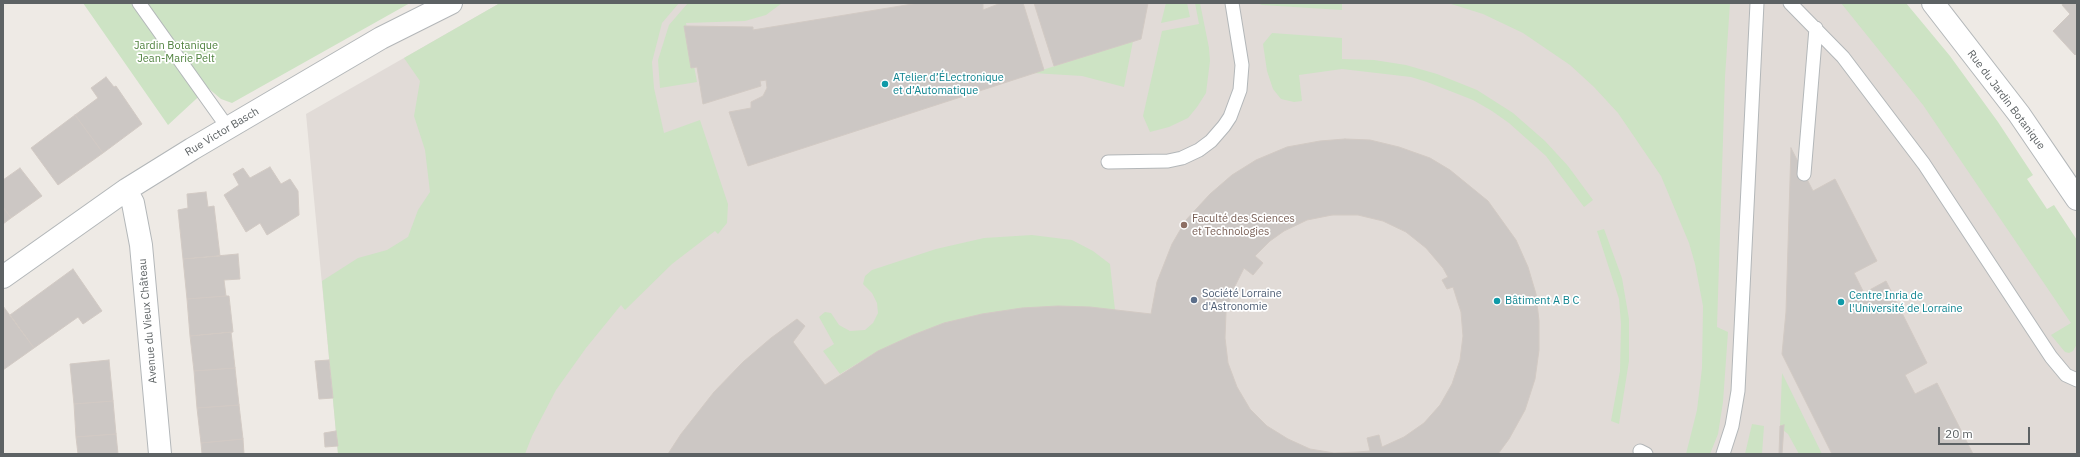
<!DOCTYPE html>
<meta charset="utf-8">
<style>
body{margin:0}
#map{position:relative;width:2080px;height:457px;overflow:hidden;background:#eeeae5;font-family:"IBM Plex Sans",sans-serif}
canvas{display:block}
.frame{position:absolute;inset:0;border:4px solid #5d6264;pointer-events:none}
.scale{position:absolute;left:1938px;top:427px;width:92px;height:18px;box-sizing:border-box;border:2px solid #5d6264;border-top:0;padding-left:5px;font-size:12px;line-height:14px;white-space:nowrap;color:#5d6264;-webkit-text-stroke:3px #fff;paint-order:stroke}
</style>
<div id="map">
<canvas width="2080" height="457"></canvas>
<div class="frame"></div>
<div class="scale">20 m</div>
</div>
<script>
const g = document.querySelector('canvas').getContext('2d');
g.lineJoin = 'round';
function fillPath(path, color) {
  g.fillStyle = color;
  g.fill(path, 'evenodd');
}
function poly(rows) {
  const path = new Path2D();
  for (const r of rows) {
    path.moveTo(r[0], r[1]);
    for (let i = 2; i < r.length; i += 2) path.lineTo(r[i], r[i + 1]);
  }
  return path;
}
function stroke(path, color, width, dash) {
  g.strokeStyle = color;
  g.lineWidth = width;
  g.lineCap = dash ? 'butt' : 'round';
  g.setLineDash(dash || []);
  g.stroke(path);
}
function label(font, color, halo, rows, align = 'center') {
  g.font = font + ' "IBM Plex Sans",sans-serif';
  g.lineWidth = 3.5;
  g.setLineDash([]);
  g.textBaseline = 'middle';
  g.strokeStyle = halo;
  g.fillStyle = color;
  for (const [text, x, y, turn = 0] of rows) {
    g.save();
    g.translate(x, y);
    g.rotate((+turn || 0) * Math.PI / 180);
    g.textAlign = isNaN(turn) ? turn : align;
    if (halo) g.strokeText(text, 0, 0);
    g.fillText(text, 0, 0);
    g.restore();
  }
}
const education = poly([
 [500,3,1896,3,2077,264,2077,454,338,454,306,114]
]);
const green = poly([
 [83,3,410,3,232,103,221,99,208,88,168,125],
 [500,3,679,3,662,23,652,62,654,88,664,133,700,120,728,204,727,223,718,234,715,231,672,264,625,310,621,305,586,348,556,390,532,436,525,454,338,454,322,281,358,258,387,250,408,237,418,210,430,192,425,150,414,116,420,81,404,58],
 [688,3,782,3,766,15,745,21,686,23,697,82,660,88,658,60,669,25],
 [1166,3,1187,3,1190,17,1161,23],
 [1195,3,1200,3,1209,48,1210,61,1206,93,1197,107,1188,118,1169,127,1150,132,1143,116,1162,31,1199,24],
 [1257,3,1342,3,1342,10,1262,5],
 [1448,3,1730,3,1725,77,1717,327,1728,332,1723,402,1718,434,1710,454,1686,454,1697,410,1702,368,1703,306,1695,264,1689,243,1661,176,1618,113,1594,87,1570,65,1523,33,1483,14],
 [1841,3,1906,3,1950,56,1998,122,2033,175,2027,179,2047,209,2054,205,2077,240,2077,344,2073,351,2069,353,2065,352,2051,335,2071,323,1923,105],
 [1272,33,1342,38,1342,59,1374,60,1406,65,1437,74,1477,90,1513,113,1545,141,1568,166,1593,200,1584,207,1546,156,1509,123,1492,111,1473,100,1427,82,1411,77,1342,69,1299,75,1302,101,1294,102,1281,99,1273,89,1267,71,1263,44],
 [1133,41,1124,87,1082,76,1033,73],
 [1604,229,1622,278,1629,319,1629,361,1619,424,1611,421,1620,371,1621,324,1619,299,1597,231],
 [1032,235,1072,240,1093,251,1110,264,1115,310,1058,306,1022,308,982,314,944,323,913,335,878,351,840,374,823,351,834,344,819,317,825,312,831,313,839,325,850,331,865,330,873,323,878,313,877,303,872,293,863,284,865,276,872,270,936,249,984,238],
 [1782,373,1822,454,1799,454,1788,434,1783,430,1784,425,1780,426],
 [1752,424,1764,426,1762,454,1745,454]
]);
const building = poly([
 [919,3,983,3,983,10,1001,3,1023,3,1044,70,748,166,729,112,751,108,751,102,763,96,767,88,766,80,760,81,761,86,703,104,697,67,691,68,684,26,753,27,753,30,919,3],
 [1034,3,1148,3,1141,39,1054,66,1034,3],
 [2063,3,2077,3,2077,53,2075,55,2053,31,2070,14,2062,5,2063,3],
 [106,77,114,87,116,86,142,124,103,153,75,115,98,98,91,88,106,77],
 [75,115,103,153,58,185,31,148,75,115],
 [1345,139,1370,140,1399,147,1430,158,1450,170,1488,201,1516,240,1528,267,1536,294,1539,321,1539,350,1535,379,1525,410,1509,439,1498,454,668,454,681,434,714,392,743,362,771,338,797,319,805,326,793,342,825,385,878,351,913,335,944,323,982,314,1022,308,1058,306,1090,307,1151,314,1157,282,1172,244,1186,220,1210,194,1232,175,1256,160,1287,147,1320,141,1345,139],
 [1332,215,1358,215,1383,221,1406,232,1426,248,1443,268,1448,277,1442,280,1447,289,1453,287,1461,312,1463,336,1460,360,1452,384,1440,405,1424,423,1404,437,1382,447,1379,435,1367,438,1370,451,1358,452,1334,453,1310,449,1288,439,1267,426,1250,409,1237,387,1228,363,1225,338,1226,312,1234,288,1244,268,1253,275,1263,263,1255,256,1270,241,1284,231,1307,220,1332,215],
 [1791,148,1813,191,1835,179,1877,261,1854,273,1864,293,1886,281,1927,363,1905,375,1915,394,1937,383,1973,454,1832,454,1782,354,1786,312,1791,148],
 [270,167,281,184,290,179,298,191,299,215,267,235,260,223,246,232,224,195,239,185,233,174,243,168,250,178,270,167],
 [20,168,42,196,11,218,3,207,3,180,20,168],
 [206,192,208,207,214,206,220,256,183,259,178,210,188,208,187,194,206,192],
 [3,207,11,218,3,224,3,207],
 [238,254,240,279,224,280,226,296,187,299,183,259,238,254],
 [73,269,102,311,83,324,78,317,34,348,10,315,73,269],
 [226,296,229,296,233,332,190,336,187,299,226,296],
 [3,306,34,348,3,370,3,306],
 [231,332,235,368,194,371,190,336,231,332],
 [109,360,113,401,74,404,70,364,109,360],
 [329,360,333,398,319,399,315,361,329,360],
 [235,368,239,405,197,408,194,371,235,368],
 [113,401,116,434,76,437,74,404,113,401],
 [239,405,243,439,201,443,197,408,239,405],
 [1784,425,1782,454,1779,454,1780,426,1784,425],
 [336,431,338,446,325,447,324,433,336,431],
 [116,434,118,454,78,454,76,437,116,434],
 [243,439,244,454,202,454,201,443,243,439]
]);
const service = poly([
 [139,3,228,128],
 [1790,3,1843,57,1924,164,2051,357,2066,375,2077,380],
 [1108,162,1168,161,1182,158,1199,150,1211,141,1224,126,1230,117,1240,90,1242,65,1232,3],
 [1804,174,1816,28],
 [1640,451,1646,454],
 [1723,454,1732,426,1738,391,1757,3]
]);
const minor = poly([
 [1933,3,2019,114,2077,199],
 [126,190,133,203,141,245,160,454],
 [3,277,126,190,192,149,381,38,451,3]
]);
const markers = [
 [885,84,4,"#0f9aa8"],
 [1184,225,4,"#8d6e63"],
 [1194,300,4,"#5c6f8a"],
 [1497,301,4,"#0f9aa8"],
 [1841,302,4,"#0f9aa8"]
];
const parkNames = [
 ["Jardin Botanique",176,46],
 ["Jean-Marie Pelt",176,59]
];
const cultureNames = [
 ["ATelier d’ÉLectronique",893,78],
 ["et d’Automatique",893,91],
 ["Centre Inria de",1849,296],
 ["l'Université de Lorraine",1849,309],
 ["Bâtiment A B C",1505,301]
];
const streetNames = [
 ["Rue du Jardin Botanique",2006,100,53],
 ["Rue Victor Basch",222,132,-31],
 ["Avenue du Vieux Château",148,321,-95]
];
const educationNames = [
 ["Faculté des Sciences",1192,219],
 ["et Technologies",1192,232]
];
const serviceNames = [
 ["Société Lorraine",1202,294],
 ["d'Astronomie",1202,307]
];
fillPath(education, '#e1dbd7');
fillPath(green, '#cde3c4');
fillPath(building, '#ccc7c4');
stroke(building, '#d2cac4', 1);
stroke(service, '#b3b7b9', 15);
stroke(minor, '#b3b7b9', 24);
stroke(service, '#fff', 13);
stroke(minor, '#fff', 22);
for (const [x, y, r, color] of markers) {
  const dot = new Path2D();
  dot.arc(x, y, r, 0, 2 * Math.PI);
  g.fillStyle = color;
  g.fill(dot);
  stroke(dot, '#fff', 1.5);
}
label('11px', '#4f823e', '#fff', parkNames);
label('11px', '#0d838f', '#fff', cultureNames, 'left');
label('11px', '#5d6264', '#fff', streetNames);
label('11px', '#785e54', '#fff', educationNames, 'left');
label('11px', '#4e5e75', '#fff', serviceNames, 'left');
</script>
